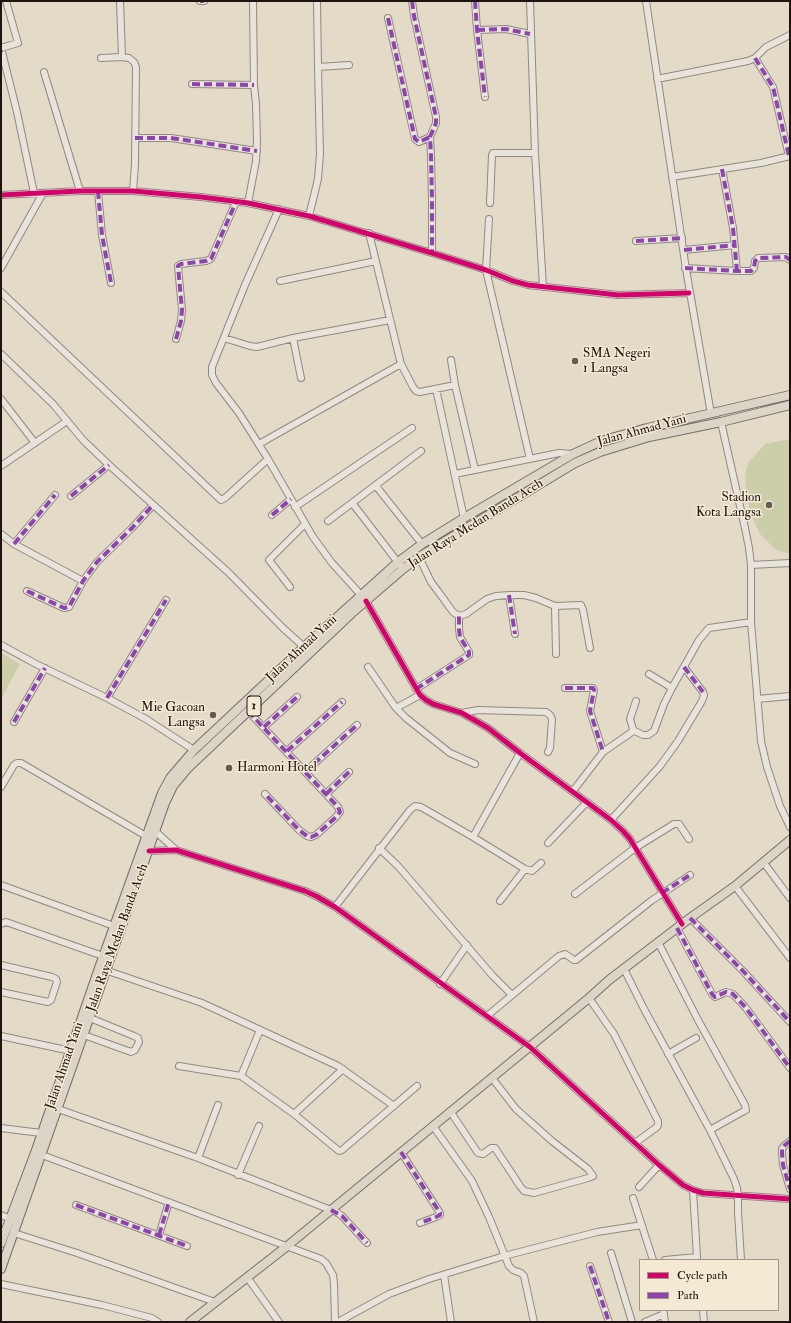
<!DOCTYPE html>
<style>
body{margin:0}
#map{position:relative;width:791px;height:1323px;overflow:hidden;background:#e3dbc8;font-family:"IM FELL Double Pica",serif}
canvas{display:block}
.frame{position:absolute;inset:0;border:2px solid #1f1410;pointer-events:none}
.legend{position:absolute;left:639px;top:1259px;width:140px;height:52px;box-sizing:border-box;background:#f4ead4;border:1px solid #9f9486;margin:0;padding:5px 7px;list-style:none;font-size:12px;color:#1f1410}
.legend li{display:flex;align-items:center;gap:8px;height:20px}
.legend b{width:20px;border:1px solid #9f9486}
</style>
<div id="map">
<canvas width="791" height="1323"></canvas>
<div class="frame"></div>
<ul class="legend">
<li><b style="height:5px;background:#d6006c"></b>Cycle path</li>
<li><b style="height:5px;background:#8e44ad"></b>Path</li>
</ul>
</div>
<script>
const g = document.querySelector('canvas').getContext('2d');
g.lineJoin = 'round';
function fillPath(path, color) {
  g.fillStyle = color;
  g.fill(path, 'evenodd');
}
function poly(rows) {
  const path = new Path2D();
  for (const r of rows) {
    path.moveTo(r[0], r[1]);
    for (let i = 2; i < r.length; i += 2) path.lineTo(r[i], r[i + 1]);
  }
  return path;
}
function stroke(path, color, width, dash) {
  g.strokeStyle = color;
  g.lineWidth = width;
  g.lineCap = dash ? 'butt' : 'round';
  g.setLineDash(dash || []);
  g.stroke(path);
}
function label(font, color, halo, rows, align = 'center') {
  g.font = font + ' "IM FELL Double Pica",serif';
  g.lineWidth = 3;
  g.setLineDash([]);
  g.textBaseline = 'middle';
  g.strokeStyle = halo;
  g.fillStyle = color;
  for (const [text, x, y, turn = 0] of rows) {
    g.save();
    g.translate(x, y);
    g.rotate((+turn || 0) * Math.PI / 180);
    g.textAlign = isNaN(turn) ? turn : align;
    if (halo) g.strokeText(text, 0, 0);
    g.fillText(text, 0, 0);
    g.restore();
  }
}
const green = poly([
 [790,439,790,554,776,550,760,534,751,515,746,494,745,476,748,463,765,444],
 [1,653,20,664,1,699]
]);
const minor = poly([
 [120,1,122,57],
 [200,1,204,1],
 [412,1,414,16,436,117,436,123,430,137,431,156,432,199,432,253],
 [475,1,477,30,485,97],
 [530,1,535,153,543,287],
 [646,1,686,269,711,414],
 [388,18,415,139,419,142,430,137],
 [477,30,506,29,530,34],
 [1,48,17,112,34,193],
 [1,48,18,43,6,1],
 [101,58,122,57,129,58,134,62,136,67,135,164,133,191],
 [755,58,773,87,789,156],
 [318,67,349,65],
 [44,72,80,191],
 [657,79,748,61,755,58,766,47,790,35],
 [192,84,254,85],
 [135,138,171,138,257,151],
 [722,169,733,228,737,271],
 [672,177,761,163,790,156],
 [98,191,102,235,111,283],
 [1,195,80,191,133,191,201,197,248,203,309,216,432,253,486,270,513,281,528,285,618,295,689,293],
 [248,203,256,161,257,141,256,104,254,85,253,1],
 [490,203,492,155,493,153,535,153],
 [279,209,245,285,212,367,212,375,216,383,239,413,268,459,313,537,332,563,361,595],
 [309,216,318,179,320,154,318,67,317,1],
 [489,219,486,270,530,459],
 [369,233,401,364,413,387,416,391,420,392,455,385],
 [636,241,682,238],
 [684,250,735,245],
 [1,268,43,193],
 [685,268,737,271,751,271,754,268,755,261,758,258,786,257,790,260],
 [280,281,376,261],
 [1,292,221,500,225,498,268,459],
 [224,338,250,346,257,347,293,338,390,320],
 [293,338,301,378],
 [176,339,181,321,182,310,178,266,181,264,206,261,211,259,236,202],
 [1,354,53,404,83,440,109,465,229,573,283,628,304,647],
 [451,360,455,385,475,470],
 [436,389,464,518],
 [1,399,35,443],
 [721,422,745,528,749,548,751,565,751,622,761,741,767,767,780,806,790,827],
 [259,444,401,364],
 [1,466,67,421],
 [455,474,559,453,573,454],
 [376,486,422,544],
 [71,496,109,465],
 [353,504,400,565],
 [295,507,412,428],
 [272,515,291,499],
 [328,521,421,451],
 [1,534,14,544,83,581],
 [14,544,55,495],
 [419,557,431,582,440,594,453,612,459,616,466,614,487,599,496,596,509,595,524,595,536,598,555,606,581,605,583,610,590,648],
 [751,565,790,563],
 [290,587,269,560,305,524],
 [27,591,64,608,69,607,83,581,97,562,132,528,153,505],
 [509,595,515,634],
 [366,601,420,695,426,700,433,704,462,713,488,728,520,753,611,820,623,831,630,839,682,924],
 [555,606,556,654],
 [1,645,38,665,107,698,146,719,194,750],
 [368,667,396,708,420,695],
 [649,674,672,688],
 [565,688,593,688,594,690,590,711,603,752],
 [416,689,469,655,469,652,460,637,459,629,459,616],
 [107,698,166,600],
 [757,699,790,696],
 [396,708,406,718,450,753,475,764],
 [248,711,338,807,340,812,336,817,316,835,311,837,307,836,299,830,265,794],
 [462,713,478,710,546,712,550,715,552,719,550,748,548,752],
 [14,722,45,668],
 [264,727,297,697],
 [633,730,643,735,648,735,654,731,664,704,672,688,699,640,709,628,751,622],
 [287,751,342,702],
 [305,772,357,725],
 [1,787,14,765,17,763,21,763,146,836],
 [573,791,603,752,632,732,633,729,630,719,636,701],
 [326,794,349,772],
 [611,820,660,766,678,741,702,701,704,695,703,692,684,667],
 [155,831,176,850],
 [473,837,520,753],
 [548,843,587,802],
 [379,848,398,866,492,975,512,995],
 [149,851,176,850,305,891,316,896,335,907,530,1047,659,1165,683,1185,693,1190,703,1193,790,1199],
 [764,863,790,898],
 [1,885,114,926],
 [735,886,790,958],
 [575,894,635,848,674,824,679,824,689,839],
 [500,901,525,869],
 [335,907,410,810,415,806,421,807,473,837,525,869,532,871,541,863],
 [690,918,743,971,790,1022],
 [1,924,6,922,9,923,103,956],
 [677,928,712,994,715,997,726,992,733,994,746,1008,790,1068],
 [658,942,698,1020,745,1105,746,1110,744,1111,710,1130],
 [1,965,52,977,56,979,57,982,51,1000,48,1002,1,992],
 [102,969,202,1003,338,1066,394,1106],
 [624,969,644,1009,710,1130,734,1179,737,1188,738,1196,738,1212,741,1260],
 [440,984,467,945],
 [589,998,614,1034,658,1121,658,1125,657,1127,635,1143],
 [487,1016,559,956,565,954,574,960,576,960,651,901,690,875],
 [84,1035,131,1052,135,1050,139,1042,138,1038,134,1036,90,1018],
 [1,1036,71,1051],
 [668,1054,696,1038],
 [179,1066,241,1076,260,1030],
 [343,1069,294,1114,339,1151,342,1150,417,1086],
 [241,1076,294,1114],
 [58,1109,198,1158,336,1212,342,1216,367,1243],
 [450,1111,478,1153,483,1154,491,1148,495,1148,520,1186,524,1191,534,1193,588,1178,593,1176,588,1169,552,1141,516,1109,492,1078],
 [433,1126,472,1181,489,1217,509,1266,513,1270,521,1273,524,1276,534,1322],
 [1,1128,41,1133],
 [790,1141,785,1145,782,1149,782,1153,783,1165,790,1189],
 [401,1152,440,1213,440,1215,436,1217,420,1223],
 [42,1155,321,1259,326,1263,333,1275,334,1284,335,1322],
 [198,1158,218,1105],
 [238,1175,259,1126],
 [639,1187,659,1165],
 [633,1198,653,1260],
 [76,1205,187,1246],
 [1,1215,11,1219],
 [14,1233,77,1253,215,1302],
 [159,1235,169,1202],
 [611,1253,632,1322],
 [665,1260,697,1257,693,1190],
 [590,1266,609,1322],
 [444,1275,451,1322],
 [247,1277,279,1322],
 [1,1284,102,1305,152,1318,158,1322],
 [663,1310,665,1322],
 [703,1310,704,1322],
 [338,1322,389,1294,429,1279,504,1256,597,1232,642,1225],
 [645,1322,664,1314]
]);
const major = poly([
 [1,1243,36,1150,99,968,162,793,170,778,194,750,304,647,398,562,422,544,464,518,573,454,597,443,611,438,647,428,790,395],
 [1,1269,165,803,173,786,188,768,352,613,403,569,419,557,575,463,600,452,649,437,721,422,790,405],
 [190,1322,286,1247,589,998,609,980,690,918,735,886,790,840]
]);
const highway = poly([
 [279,670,285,676]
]);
const quiet = poly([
 [200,1,204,1],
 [412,1,414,16,436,117,436,123,430,137,431,156,432,199,432,253],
 [475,1,477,30,485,97],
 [388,18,415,139,419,142,430,137],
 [477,30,506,29,530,34],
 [1,51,2,50],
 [755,58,773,87,789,156],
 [192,84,254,85],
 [135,138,171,138,257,151],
 [722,169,733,228,737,271],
 [98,191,102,235,111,283],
 [636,241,682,238],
 [684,250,735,245],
 [685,268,737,271,751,271,754,268,755,261,758,258,786,257,790,260],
 [176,339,181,321,182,310,178,266,181,264,206,261,211,259,236,202],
 [71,496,109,465],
 [272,515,291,499],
 [14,544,55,495],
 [27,591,64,608,69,607,83,581,97,562,132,528,153,505],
 [509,595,515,634],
 [684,667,703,692],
 [565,688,593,688,594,690,590,711,603,752],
 [416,689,469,655,469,652,460,637,459,629,459,616],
 [107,698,166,600],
 [248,711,338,807,340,812,336,817,316,835,311,837,307,836,299,830,265,794],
 [14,722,45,668],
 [264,727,297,697],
 [287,751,342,702],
 [305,772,357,725],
 [326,794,349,772],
 [662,893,690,875],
 [690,918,743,971,790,1022],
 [677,928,712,994,715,997,726,992,733,994,746,1008,790,1068],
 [790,1141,785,1145,782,1149,782,1153,783,1165,790,1189],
 [401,1152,440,1213,440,1215,436,1217,420,1223],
 [76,1205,187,1246],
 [331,1210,342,1216,367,1243],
 [159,1235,169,1202],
 [590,1266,609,1322]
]);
const cycleway = poly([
 [1,195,80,191,133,191,201,197,248,203,309,216,432,253,486,270,513,281,528,285,618,295,689,293],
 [366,601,420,695,426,700,433,704,462,713,488,728,520,753,611,820,623,831,630,839,682,924],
 [149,851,176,850,305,891,316,896,335,907,530,1047,659,1165,683,1185,693,1190,703,1193,790,1199]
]);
const markers = [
 [575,361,4,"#645a50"],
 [769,505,4,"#645a50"],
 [213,715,4,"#645a50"],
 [229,768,4,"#645a50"]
];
const shields = [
 [254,706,14]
];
const shieldNames = [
 ["1",254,706]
];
const poiNames = [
 ["SMA Negeri",583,354],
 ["1 Langsa",583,369],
 ["Stadion",761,498,"right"],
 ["Kota Langsa",761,513,"right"],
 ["Mie Gacoan",205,708,"right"],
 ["Langsa",205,723,"right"],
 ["Harmoni Hotel",237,768]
];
const streetNames = [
 ["Jalan Ahmad Yani",642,431,-15],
 ["Jalan Raya Medan Banda Aceh",476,524,-32],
 ["Jalan Ahmad Yani",302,649,-43],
 ["Jalan Raya Medan Banda Aceh",118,938,-70],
 ["Jalan Ahmad Yani",65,1066,-71]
];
fillPath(green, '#cccda9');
stroke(minor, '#8f8a7f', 8);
stroke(major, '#746f66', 10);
stroke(highway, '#746f66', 10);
stroke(minor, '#e9e4db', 6);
stroke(major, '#dcd4c6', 8);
stroke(highway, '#dcd4c6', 9);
stroke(quiet, '#8e44ad', 4, [8, 4]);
stroke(cycleway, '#d6006c', 5);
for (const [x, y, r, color] of markers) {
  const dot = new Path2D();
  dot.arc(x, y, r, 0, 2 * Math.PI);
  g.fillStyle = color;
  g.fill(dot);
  stroke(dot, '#f4ead4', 1.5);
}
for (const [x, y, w] of shields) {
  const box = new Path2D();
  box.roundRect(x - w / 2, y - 10, w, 20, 3);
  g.fillStyle = '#f4ead4';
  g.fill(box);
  stroke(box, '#1f1410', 1);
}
label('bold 12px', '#1f1410', null, shieldNames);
label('13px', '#1f1410', '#f4ead4', poiNames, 'left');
label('13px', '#1f1410', '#f4ead4', streetNames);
</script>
